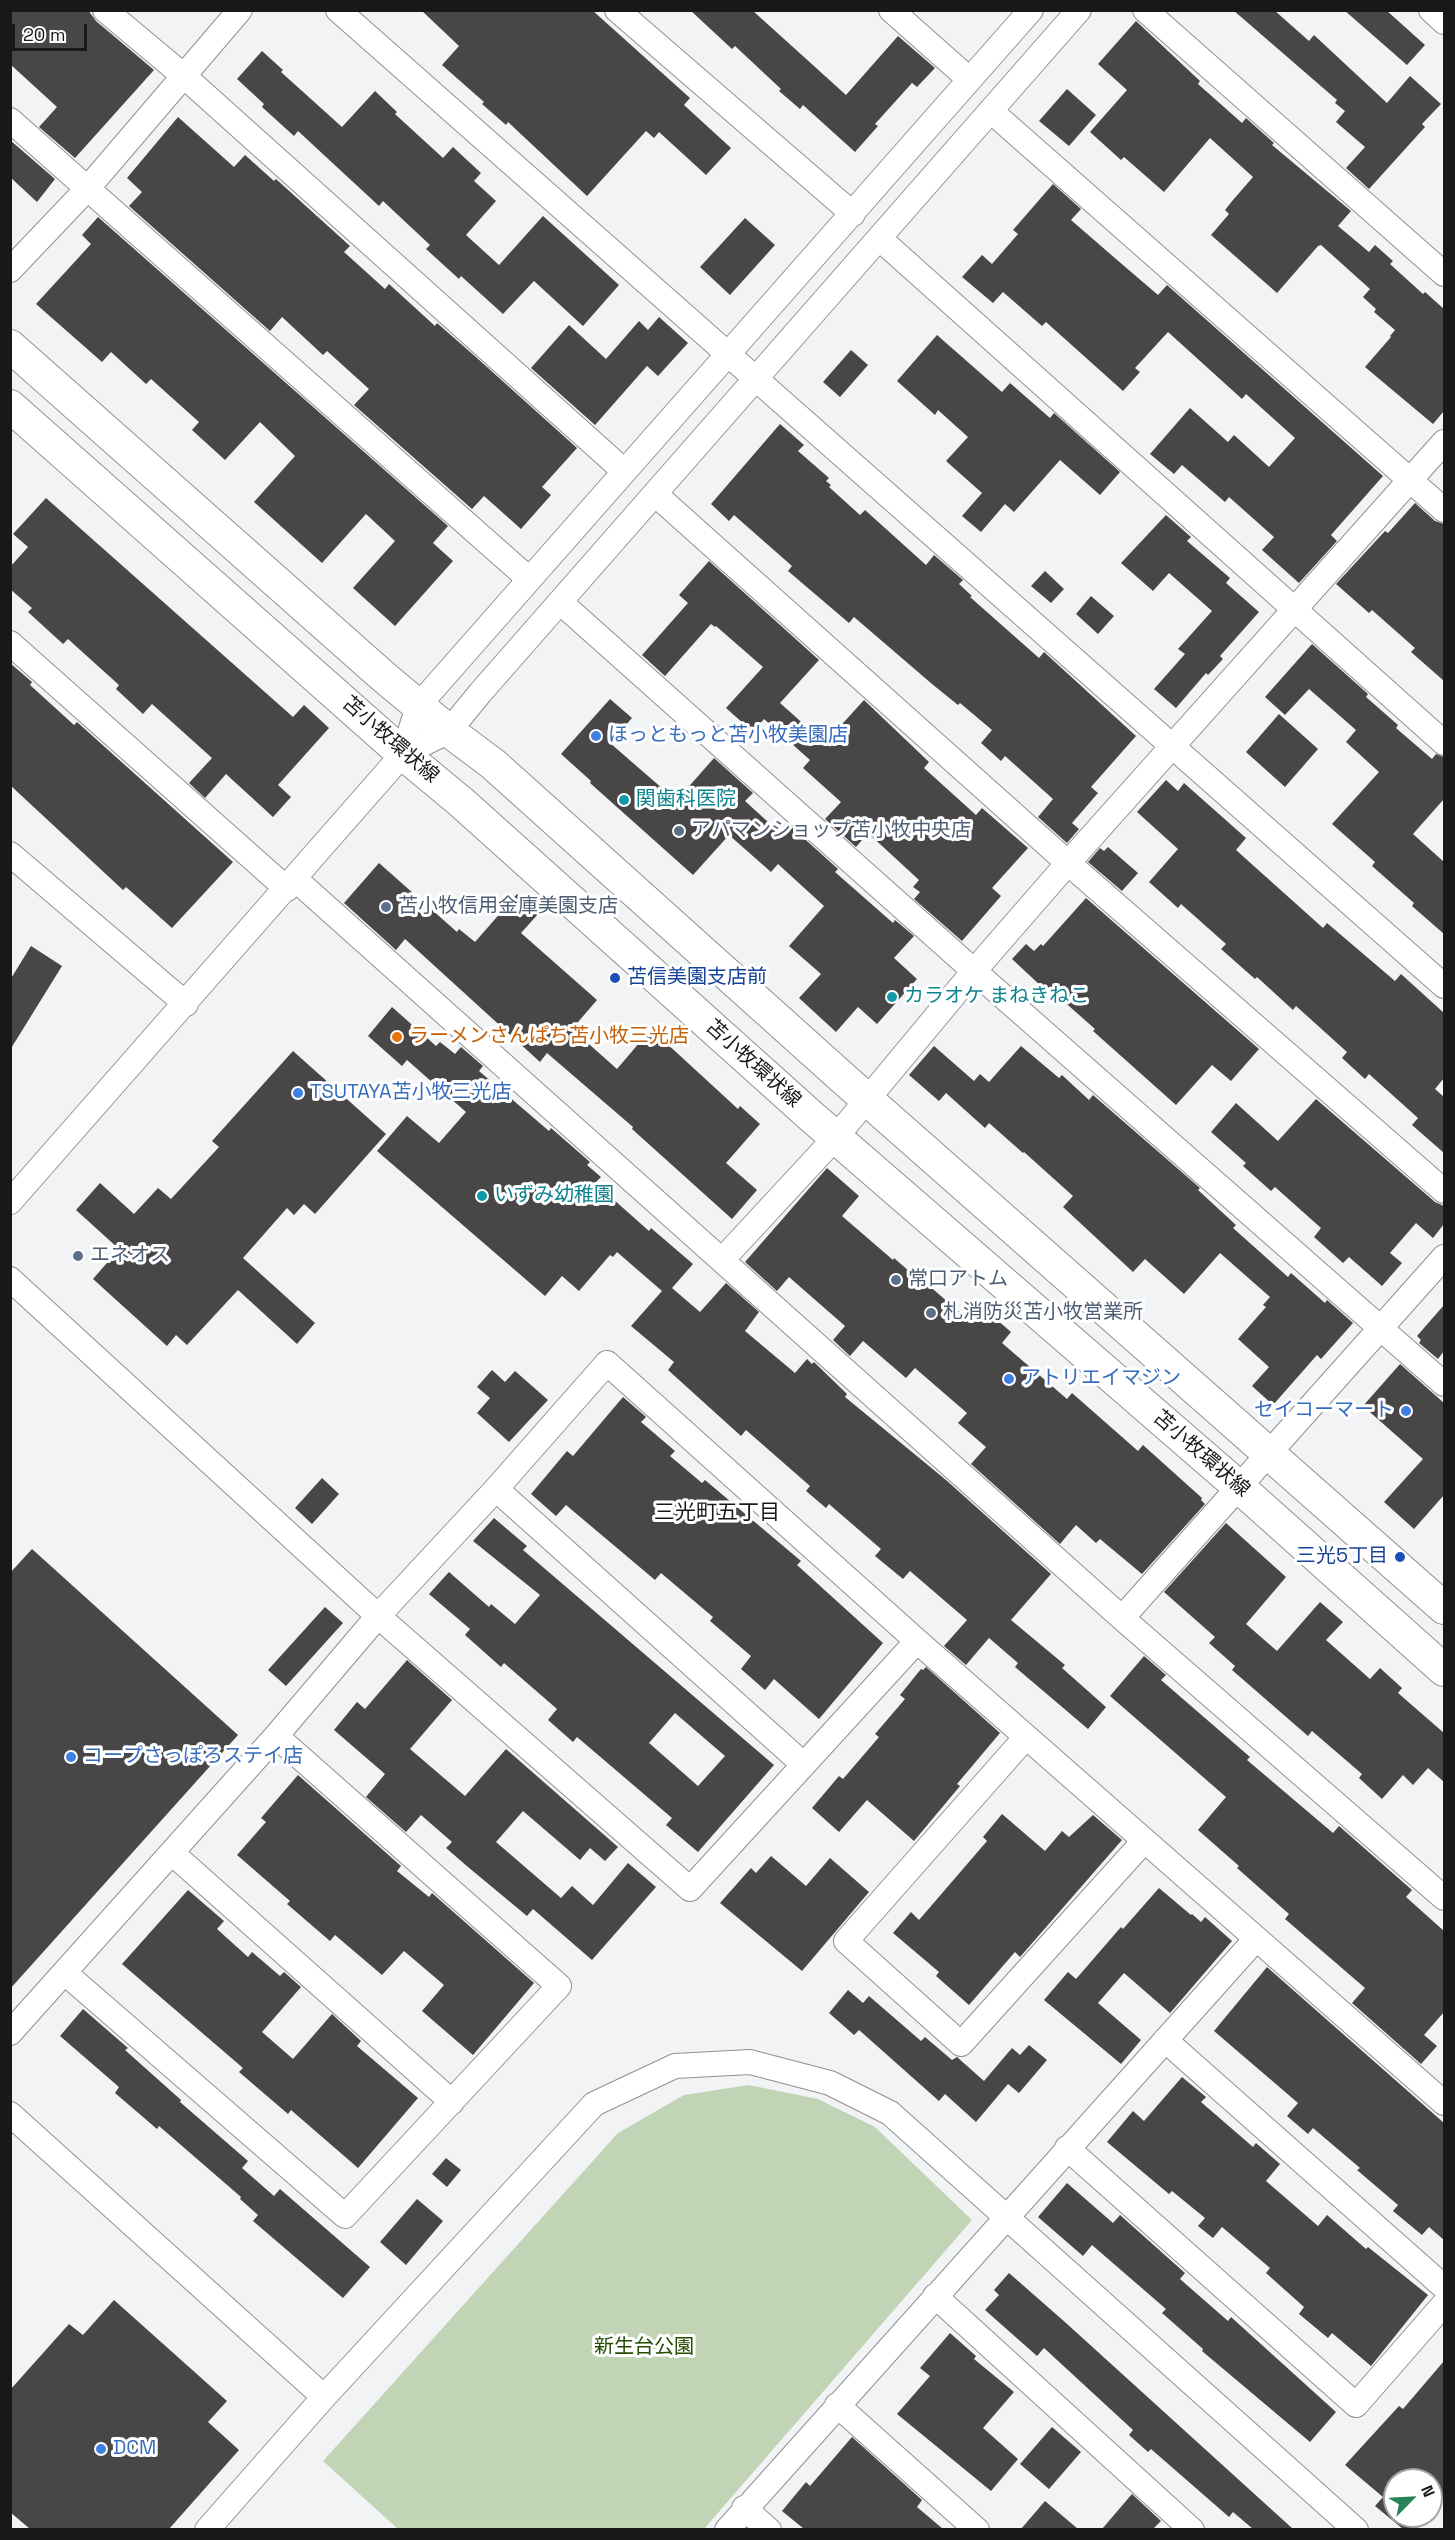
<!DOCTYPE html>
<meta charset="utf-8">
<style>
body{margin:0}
#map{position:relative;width:1455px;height:2540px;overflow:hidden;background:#f2f3f5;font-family:"Space Grotesk",sans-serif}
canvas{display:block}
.frame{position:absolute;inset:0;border:12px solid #181818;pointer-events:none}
.north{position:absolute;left:1383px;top:2468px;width:60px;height:60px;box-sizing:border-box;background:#fff;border:2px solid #a3a3a3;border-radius:50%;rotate:66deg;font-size:16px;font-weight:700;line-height:24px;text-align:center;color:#181818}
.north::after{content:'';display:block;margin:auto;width:21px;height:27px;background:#298358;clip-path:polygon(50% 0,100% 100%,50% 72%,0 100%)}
.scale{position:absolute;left:12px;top:24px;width:75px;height:27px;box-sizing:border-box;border:3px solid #181818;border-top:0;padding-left:8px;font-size:18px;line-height:21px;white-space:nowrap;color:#181818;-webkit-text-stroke:4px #fff;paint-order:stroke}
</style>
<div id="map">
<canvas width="1455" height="2540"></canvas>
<div class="frame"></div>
<div class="north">N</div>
<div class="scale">20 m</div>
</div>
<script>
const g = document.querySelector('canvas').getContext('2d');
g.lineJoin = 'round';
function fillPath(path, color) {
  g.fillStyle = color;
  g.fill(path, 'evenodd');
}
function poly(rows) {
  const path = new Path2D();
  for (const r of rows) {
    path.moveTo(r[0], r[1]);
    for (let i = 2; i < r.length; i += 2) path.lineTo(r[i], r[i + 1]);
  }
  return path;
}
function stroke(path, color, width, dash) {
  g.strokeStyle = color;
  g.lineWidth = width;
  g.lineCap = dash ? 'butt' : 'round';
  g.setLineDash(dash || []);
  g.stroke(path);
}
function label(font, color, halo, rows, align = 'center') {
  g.font = font + ' "Space Grotesk","Noto Sans JP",sans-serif';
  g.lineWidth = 6;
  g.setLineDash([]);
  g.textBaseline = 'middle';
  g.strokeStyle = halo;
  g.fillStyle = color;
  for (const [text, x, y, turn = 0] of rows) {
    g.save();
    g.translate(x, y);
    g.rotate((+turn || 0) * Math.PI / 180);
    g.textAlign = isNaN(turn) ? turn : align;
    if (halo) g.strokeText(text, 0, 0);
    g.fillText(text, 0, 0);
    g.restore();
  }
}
const green = poly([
 [749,2085,818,2099,875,2127,972,2220,704,2529,398,2529,323,2461,618,2133,684,2095]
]);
const building = poly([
 [10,10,88,10,96,21,154,70,75,158,39,127,57,107,10,64],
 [421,10,592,10,690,98,684,105,731,148,706,175,659,132,654,138,646,131,587,196,508,122,506,125,482,104,484,102,442,65,459,46],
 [690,10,752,10,846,95,898,36,935,68,917,87,912,83,875,124,878,126,855,152,803,105,800,109,779,91,781,89,735,46,732,49],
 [1233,10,1274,10,1309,41,1314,35,1387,103,1410,76,1441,104,1422,124,1425,127,1369,189,1346,168,1365,147,1336,122,1345,111,1335,103,1337,100],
 [1344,10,1386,10,1425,45,1407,65],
 [1136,21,1200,81,1198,84,1242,123,1246,118,1274,143,1272,145,1351,211,1338,226,1369,252,1375,245,1393,261,1390,264,1423,294,1425,292,1444,309,1444,411,1433,424,1365,367,1391,337,1390,336,1395,330,1374,312,1376,309,1363,297,1370,289,1321,245,1318,246,1277,293,1211,235,1229,214,1225,210,1233,200,1253,177,1210,138,1164,192,1124,157,1121,160,1090,132,1127,90,1098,64],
 [262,51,283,70,281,72,342,127,375,91,397,112,395,114,443,158,453,147,481,173,474,181,496,201,466,235,499,265,543,216,619,285,583,326,534,281,503,314,461,276,459,279,426,249,430,245,383,201,379,206,298,131,294,136,262,107,264,104,237,79],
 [1067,89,1096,115,1069,146,1039,121],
 [178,117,234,167,245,155,274,181,276,179,350,246,344,252,385,289,389,284,435,326,437,323,477,358,577,448,542,487,551,495,521,529,484,496,472,509,354,405,369,389,327,351,323,355,282,317,270,331,129,206,142,192,127,178],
 [10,140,55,179,37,202,10,177],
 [1053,184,1081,209,1071,220,1116,259,1158,295,1167,285,1383,476,1331,535,1337,541,1299,583,1262,550,1274,537,1229,497,1225,502,1182,465,1174,474,1150,454,1190,408,1228,442,1234,435,1269,467,1295,438,1246,394,1242,399,1168,332,1135,368,1140,372,1123,391,1046,322,1042,326,1003,292,993,303,962,277,982,255,992,264,1018,234,1013,230],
 [98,217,448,526,433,543,453,561,395,626,353,588,395,541,366,514,322,563,254,502,295,456,260,422,225,460,192,430,199,422,151,379,146,384,111,352,102,362,36,304,91,244,82,235],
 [745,218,775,245,730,295,700,267],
 [659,317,688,343,658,376,647,366,595,425,531,368,569,325,606,359,639,321,648,330],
 [937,335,1002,392,1010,383,1050,418,1054,413,1120,472,1100,495,1060,460,1014,512,1005,504,981,532,962,516,982,493,946,461,968,437,938,410,935,415,897,381],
 [851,350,868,365,840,397,823,382],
 [780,424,804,445,798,451,829,478,826,481,831,485,829,487,860,515,865,510,926,565,934,555,963,580,959,584,972,596,970,597,1039,658,1044,652,1136,736,1091,787,1098,793,1072,823,1079,829,1067,843,1038,817,1053,799,1005,756,1001,761,981,743,992,730,960,703,958,705,932,684,854,617,849,623,788,571,792,566,734,515,729,521,711,504],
 [46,498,293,717,304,705,329,728,278,785,291,797,273,817,226,774,205,798,189,783,212,758,152,704,143,714,116,689,119,685,68,639,63,644,28,612,32,608,10,589,10,567,28,547,13,534],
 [1415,503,1435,521,1444,524,1444,681,1411,652,1415,648,1372,610,1369,613,1336,584,1385,531,1388,533],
 [1166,515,1191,537,1187,541,1230,578,1226,583,1259,612,1220,656,1223,659,1208,675,1206,673,1176,708,1154,689,1185,654,1178,649,1212,611,1169,573,1153,591,1121,563],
 [709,561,819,660,780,703,825,743,864,700,929,762,924,768,976,815,982,808,1028,848,992,888,1001,896,962,941,914,899,920,892,913,887,919,880,868,833,856,847,825,819,841,802,803,768,810,760,764,719,753,732,726,708,763,667,716,626,715,627,711,624,665,676,642,655,688,603,679,595],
 [1045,571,1064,589,1051,603,1031,586],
 [1091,596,1114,616,1098,634,1076,614],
 [1312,644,1368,694,1366,697,1398,725,1396,728,1432,759,1436,754,1444,757,1444,799,1413,834,1444,862,1444,934,1412,906,1414,903,1372,866,1375,862,1332,824,1379,772,1346,742,1356,730,1309,689,1285,715,1265,697],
 [10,663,32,682,30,685,74,725,77,722,233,862,172,928,126,887,123,890,10,785],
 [610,699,632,718,610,743,663,789,677,800,714,758,753,793,745,801,779,832,787,823,838,869,835,872,893,923,895,920,914,936,894,958,917,979,877,1024,858,1007,836,1032,799,998,821,974,789,946,824,906,778,864,771,872,729,835,693,875,590,783,591,781,561,754],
 [1279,714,1318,749,1285,787,1246,752],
 [1166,780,1178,791,1184,783,1246,838,1236,850,1323,928,1327,923,1395,981,1401,974,1444,1013,1444,1078,1435,1089,1444,1097,1444,1153,1412,1125,1418,1118,1369,1074,1365,1079,1342,1058,1347,1052,1296,1006,1293,1010,1257,977,1255,979,1221,949,1226,944,1181,904,1178,908,1149,882,1178,849,1137,812],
 [1108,847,1138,873,1122,891,1088,862,1100,848,1104,851],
 [379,863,457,932,459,929,475,942,517,894,539,913,521,933,597,1000,572,1029,617,1069,651,1029,738,1109,740,1106,760,1124,726,1163,757,1190,732,1219,632,1129,633,1127,547,1053,540,1062,405,939,396,950,344,903],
 [1086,898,1259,1049,1231,1081,1212,1065,1176,1105,1093,1031,1095,1029,1044,984,1042,987,1012,959,1026,944,1034,951,1041,944,1043,946],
 [31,946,62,966,10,1050,10,980],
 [392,1007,436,1046,440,1042,455,1054,461,1047,483,1066,479,1071,549,1131,551,1128,590,1162,587,1165,601,1177,595,1183,649,1231,651,1228,693,1264,672,1288,700,1312,726,1283,759,1312,745,1331,795,1373,807,1359,812,1364,814,1362,847,1394,845,1397,946,1480,1051,1574,1011,1620,1065,1665,1062,1668,1106,1707,1088,1729,1015,1667,1018,1663,989,1638,966,1665,944,1646,967,1620,910,1571,903,1579,875,1556,881,1549,829,1504,826,1508,806,1491,810,1486,746,1430,741,1436,668,1370,674,1362,631,1326,662,1291,617,1252,613,1257,610,1255,579,1291,562,1276,545,1296,377,1151,407,1116,439,1143,466,1112,407,1060,402,1066,368,1036],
 [934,1046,974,1081,980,1074,989,1082,1021,1046,1059,1078,1062,1075,1089,1100,1093,1095,1200,1188,1198,1190,1236,1225,1233,1228,1288,1277,1291,1273,1325,1303,1327,1300,1353,1323,1321,1359,1317,1355,1273,1405,1252,1386,1269,1367,1238,1339,1266,1307,1263,1305,1270,1297,1220,1253,1184,1294,1145,1259,1133,1272,1063,1207,1073,1196,1024,1152,1023,1153,989,1123,985,1128,946,1093,939,1101,909,1075],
 [293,1051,386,1134,315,1214,304,1204,294,1215,287,1208,243,1258,315,1323,297,1344,238,1290,187,1345,176,1335,167,1346,93,1279,119,1249,76,1210,100,1183,134,1214,158,1188,171,1199,219,1147,212,1141],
 [1316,1099,1435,1202,1444,1206,1444,1224,1433,1238,1416,1223,1390,1253,1402,1263,1382,1286,1349,1257,1343,1263,1314,1237,1321,1228,1275,1187,1271,1191,1243,1166,1246,1163,1211,1132,1236,1103,1278,1141],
 [827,1168,859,1196,842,1216,893,1260,894,1258,926,1286,927,1284,970,1321,982,1307,1011,1332,1002,1343,1067,1399,1072,1393,1138,1451,1143,1445,1202,1498,1201,1500,1205,1504,1142,1574,1100,1539,1096,1543,1076,1525,1060,1544,971,1464,986,1447,958,1423,967,1413,915,1368,906,1378,863,1341,850,1356,833,1340,845,1326,789,1277,777,1291,745,1262],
 [1444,1305,1444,1351,1438,1359,1419,1343,1421,1340,1417,1336],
 [1400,1364,1444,1403,1444,1495,1414,1529,1384,1502,1423,1459,1363,1406],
 [492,1370,505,1382,515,1371,548,1400,509,1442,477,1413,490,1398,477,1387],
 [623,1397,646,1417,641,1422,675,1451,670,1456,702,1483,705,1480,801,1561,797,1565,883,1643,819,1719,774,1679,765,1690,741,1669,751,1656,710,1621,713,1617,661,1573,655,1580,566,1505,556,1516,531,1494,567,1451,573,1456],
 [322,1478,339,1494,312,1524,295,1508],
 [494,1518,527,1546,523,1550,774,1765,698,1852,666,1825,672,1818,577,1737,573,1742,548,1720,557,1709,504,1663,501,1667,465,1635,470,1629,429,1594,449,1572,489,1607,491,1604,515,1624,540,1595,473,1541],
 [675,1713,725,1756,698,1786,649,1743],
 [1226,1523,1286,1577,1246,1624,1277,1651,1320,1602,1343,1622,1326,1640,1370,1679,1380,1668,1402,1688,1398,1693,1444,1733,1444,1782,1428,1768,1413,1785,1403,1775,1382,1799,1359,1778,1362,1774,1312,1731,1308,1736,1232,1670,1235,1666,1209,1643,1215,1637,1164,1592],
 [32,1549,238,1735,10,1989,10,1573],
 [325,1607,343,1623,286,1686,268,1670],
 [1144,1656,1166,1675,1161,1680,1250,1757,1247,1760,1333,1833,1339,1826,1412,1890,1406,1897,1444,1931,1444,2012,1424,2035,1437,2046,1421,2064,1352,2003,1365,1988,1285,1919,1289,1914,1237,1868,1239,1866,1198,1830,1226,1797,1110,1696],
 [407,1660,452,1700,410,1749,465,1796,506,1749,618,1847,605,1861,590,1848,580,1860,523,1811,496,1842,561,1898,572,1886,593,1905,628,1863,656,1887,592,1960,533,1909,527,1916,468,1867,446,1848,452,1842,421,1815,406,1832,366,1797,385,1774,334,1730,357,1702,365,1709],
 [926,1667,1000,1733,957,1784,960,1786,914,1841,867,1800,839,1832,812,1808,839,1776,843,1779,879,1737,875,1734,905,1699,900,1695,921,1669,923,1670],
 [298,1775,401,1866,397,1871,429,1897,432,1893,534,1983,473,2055,422,2011,444,1985,404,1951,382,1975,335,1935,330,1941,287,1904,290,1901,237,1855,266,1822,261,1818],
 [1002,1814,1045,1851,1062,1831,1069,1837,1093,1815,1122,1840,1020,1957,1015,1952,969,2005,936,1976,939,1972,893,1933,911,1912,919,1920,987,1841,983,1837],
 [771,1856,806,1886,830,1858,869,1892,802,1971,720,1903,751,1868,756,1873],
 [1159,1888,1191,1915,1192,1914,1201,1922,1205,1917,1232,1941,1170,2013,1124,1973,1098,2003,1141,2040,1121,2064,1044,2000,1068,1972,1076,1979,1121,1927,1123,1929],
 [188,1890,224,1921,217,1929,248,1957,252,1952,280,1976,284,1972,301,1987,262,2032,293,2059,332,2014,361,2041,357,2046,418,2098,358,2168,291,2110,288,2114,239,2072,243,2068,122,1964],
 [1267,1967,1444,2123,1444,2240,1429,2227,1422,2235,1393,2211,1398,2205,1357,2170,1360,2168,1313,2128,1308,2134,1287,2116,1298,2103,1214,2031],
 [848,1990,863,2003,869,1996,921,2041,925,2037,952,2060,957,2057,984,2081,1012,2048,1020,2055,1029,2045,1047,2060,1019,2093,1008,2084,976,2122,945,2094,939,2101,859,2030,854,2035,829,2013],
 [83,2009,128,2048,125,2050,181,2100,180,2102,248,2161,242,2168,274,2196,280,2189,370,2267,343,2298,253,2221,258,2215,240,2199,241,2197,159,2126,157,2129,115,2093,119,2087,60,2036],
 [1182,2077,1206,2097,1201,2102,1253,2147,1256,2143,1280,2164,1266,2181,1318,2226,1327,2215,1366,2249,1368,2247,1428,2295,1371,2366,1332,2333,1328,2338,1299,2314,1304,2307,1266,2273,1270,2268,1222,2227,1213,2238,1198,2226,1205,2218,1172,2191,1169,2194,1107,2142,1133,2111,1144,2121],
 [446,2158,461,2170,447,2187,432,2174],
 [1067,2183,1113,2223,1120,2215,1185,2273,1180,2279,1228,2321,1231,2317,1336,2412,1310,2442,1202,2351,1203,2349,1162,2313,1166,2309,1092,2245,1083,2256,1038,2217],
 [417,2199,443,2221,406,2265,380,2242],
 [1009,2273,1066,2323,1293,2529,1253,2529,1233,2512,1229,2517,1151,2449,1148,2452,1129,2435,1133,2430,1044,2348,1037,2356,985,2310,999,2295,994,2290],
 [114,2300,227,2401,208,2422,239,2450,169,2529,30,2529,10,2512,10,2390,69,2324,83,2335],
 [950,2333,976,2356,974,2359,1014,2392,983,2428,1018,2459,991,2491,897,2414,930,2376,920,2368],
 [1444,2361,1444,2496,1431,2512,1431,2480,1395,2480,1395,2516,1428,2516,1416,2529,1403,2529,1375,2506,1383,2497,1345,2465,1399,2406,1403,2409],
 [1052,2427,1081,2452,1049,2489,1020,2464],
 [852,2437,922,2500,917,2507,943,2529,804,2529,782,2511,806,2482,810,2486],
 [1132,2494,1161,2521,1153,2529,1102,2529],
 [1045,2501,1078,2529,1021,2529]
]);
const minor = poly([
 [105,10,185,77,624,471],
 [338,10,1444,986],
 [617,10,853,214],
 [891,10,969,79],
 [1145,10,1444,274],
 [1431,10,1444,22],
 [992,112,1444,510],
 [10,120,529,579],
 [880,239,1444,743],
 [10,270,87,189,240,10],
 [655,494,1068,863,1444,1191],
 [560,602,974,971,1444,1384],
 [10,643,287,889],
 [403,754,418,706,1031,10],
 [10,854,186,1004],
 [295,879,1122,1618,1444,1898],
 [10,1202,403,754,449,731,480,693,1079,10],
 [722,1260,836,1137,974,971,1068,863,1444,442],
 [10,1279,378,1616,690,1889,917,1641],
 [496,1489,803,1764],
 [1122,1618,1444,1257],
 [1026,1737,846,1941,961,2044,1144,1841],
 [172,1853,452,2102],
 [65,1973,345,2216,559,1986,276,1736],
 [10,2033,276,1736,378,1616,496,1489,607,1363,917,1641,1444,2103],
 [1165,2040,1444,2287],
 [10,2114,324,2397],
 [1067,2148,1356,2405,1444,2304],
 [935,2296,1192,2530],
 [837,2405,977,2530],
 [744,2508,769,2530],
 [207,2530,324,2397,594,2104,675,2066,750,2062,830,2083,890,2113,1356,2530],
 [727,2530,1256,1939]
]);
const major = poly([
 [10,346,385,678,449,731,493,764,845,1080,1444,1608],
 [10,406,403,754,461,802,812,1117,1239,1487,1444,1670]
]);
const markers = [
 [596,736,6,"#3f7fe0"],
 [624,800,6,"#0f9aa8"],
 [679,831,6,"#5c6f8a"],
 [386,907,6,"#5c6f8a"],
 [615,978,6,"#1a4fb4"],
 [892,997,6,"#0f9aa8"],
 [397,1037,6,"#e8710a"],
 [298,1093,6,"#3f7fe0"],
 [482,1196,6,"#0f9aa8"],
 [78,1256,6,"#5c6f8a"],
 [896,1280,6,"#5c6f8a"],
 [931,1313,6,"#5c6f8a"],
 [1009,1379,6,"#3f7fe0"],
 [1406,1411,6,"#3f7fe0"],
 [1400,1557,6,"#1a4fb4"],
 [71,1757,6,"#3f7fe0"],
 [101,2449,6,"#3f7fe0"]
];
const shopNames = [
 ["ほっともっと苫小牧美園店",608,736],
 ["TSUTAYA苫小牧三光店",310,1093],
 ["アトリエイマジン",1021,1379],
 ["セイコーマート",1394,1411,"right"],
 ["コープさっぽろステイ店",83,1757],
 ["DCM",113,2449]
];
const streetNames = [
 ["苫小牧環状線",390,740,41],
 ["苫小牧環状線",753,1064,42],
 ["苫小牧環状線",1201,1454,41]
];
const cultureNames = [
 ["関歯科医院",636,800],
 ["カラオケ まねきねこ",904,997],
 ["いずみ幼稚園",494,1196]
];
const serviceNames = [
 ["アパマンショップ苫小牧中央店",691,831],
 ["苫小牧信用金庫美園支店",398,907],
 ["エネオス",90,1256],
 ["常口アトム",908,1280],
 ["札消防災苫小牧営業所",943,1313]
];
const transitNames = [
 ["苫信美園支店前",627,978],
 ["三光5丁目",1388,1557,"right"]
];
const foodNames = [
 ["ラーメンさんぱち苫小牧三光店",409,1037]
];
const parkNames = [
 ["新生台公園",644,2348]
];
const neighbourhoodNames = [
 ["三光町五丁目",717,1513]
];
fillPath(green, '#c1d5b6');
fillPath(building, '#484647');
stroke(minor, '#909193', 26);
stroke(major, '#909193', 34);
stroke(minor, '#fff', 24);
stroke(major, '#fff', 32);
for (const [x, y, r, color] of markers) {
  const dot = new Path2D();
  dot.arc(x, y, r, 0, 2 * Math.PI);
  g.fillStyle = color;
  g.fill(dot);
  stroke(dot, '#fff', 2);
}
label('20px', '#366cbe', '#fff', shopNames, 'left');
label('20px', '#181818', '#fff', streetNames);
label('20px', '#0d838f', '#fff', cultureNames, 'left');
label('20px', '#4e5e75', '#fff', serviceNames, 'left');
label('20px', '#164399', '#fff', transitNames, 'left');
label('20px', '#c56008', '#fff', foodNames, 'left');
label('20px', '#244b00', '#fff', parkNames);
label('21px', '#181818', '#fff', neighbourhoodNames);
</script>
